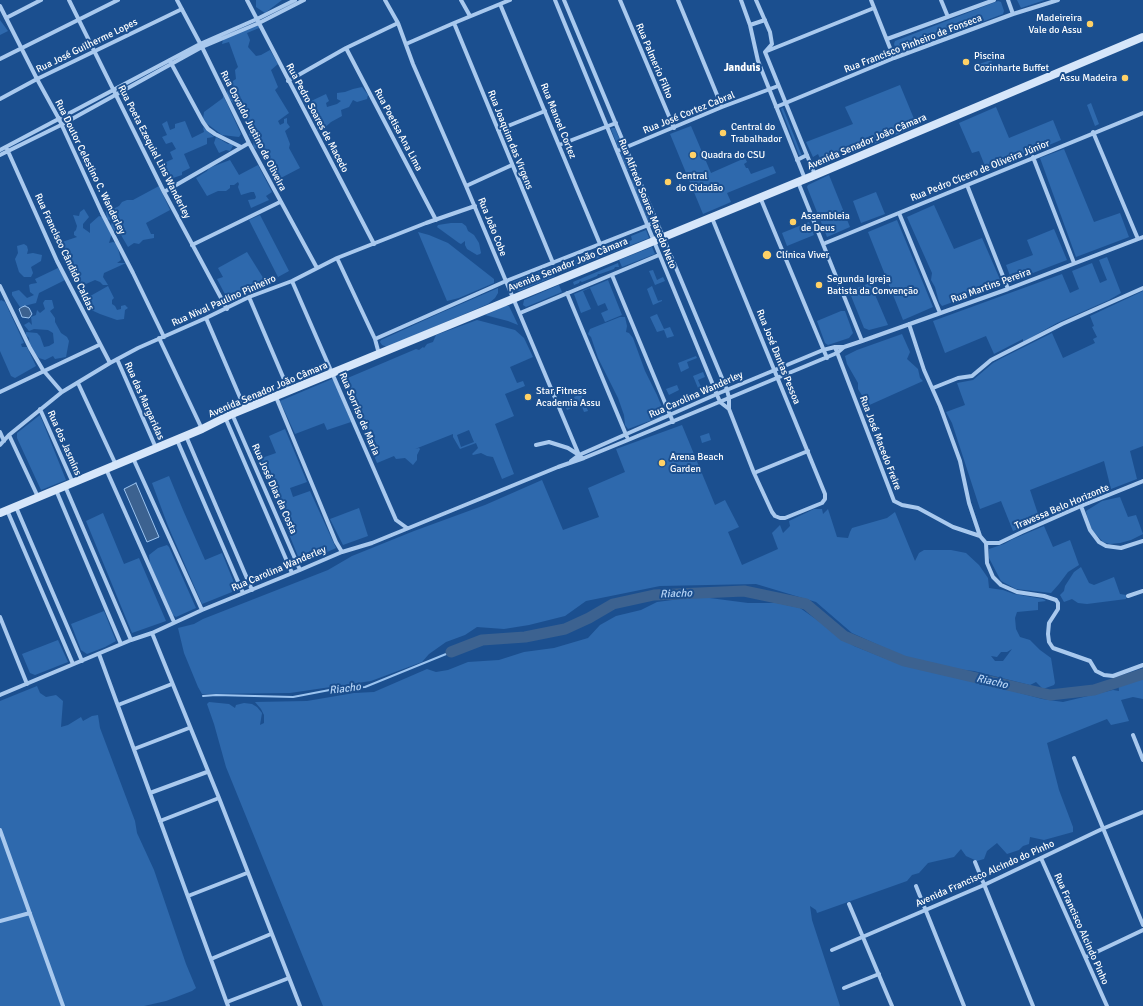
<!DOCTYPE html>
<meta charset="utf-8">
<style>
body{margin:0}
canvas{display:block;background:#1b4f8f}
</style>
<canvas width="1143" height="1006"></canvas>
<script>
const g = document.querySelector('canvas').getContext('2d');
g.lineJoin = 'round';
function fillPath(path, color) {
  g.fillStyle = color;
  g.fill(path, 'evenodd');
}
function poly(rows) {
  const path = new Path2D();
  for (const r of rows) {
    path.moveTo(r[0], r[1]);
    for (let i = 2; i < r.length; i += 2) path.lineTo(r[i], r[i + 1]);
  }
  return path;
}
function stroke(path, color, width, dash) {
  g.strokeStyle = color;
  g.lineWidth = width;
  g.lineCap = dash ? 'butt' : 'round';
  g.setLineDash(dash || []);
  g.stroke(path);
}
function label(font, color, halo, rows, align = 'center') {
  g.font = font + ' Signika,sans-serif';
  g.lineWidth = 4;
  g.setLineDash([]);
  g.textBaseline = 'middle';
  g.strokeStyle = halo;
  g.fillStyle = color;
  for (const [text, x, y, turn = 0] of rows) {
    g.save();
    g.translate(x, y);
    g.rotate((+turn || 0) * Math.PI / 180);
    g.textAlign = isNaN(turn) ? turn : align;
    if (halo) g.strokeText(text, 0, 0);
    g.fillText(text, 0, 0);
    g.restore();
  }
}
const green = poly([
 [256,0,282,0,265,13,256,7],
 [1017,0,1045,0,1021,8],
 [998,1,1001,2,1004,11,1003,14,899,53,897,52,894,44,895,41],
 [0,20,8,31,0,35],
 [256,22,259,26,259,28,247,33,250,40,248,47,256,56,261,55,270,50,278,64,271,70,278,87,275,90,289,113,278,121,280,125,284,123,284,119,287,118,287,123,290,127,285,131,290,144,289,148,300,168,277,180,270,169,268,163,265,160,259,150,254,148,253,146,254,139,249,135,249,130,240,111,226,95,229,88,228,84,236,79,235,70,238,67,229,42,222,44,223,40,229,34],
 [991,60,993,65,981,70,979,64],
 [900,85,917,126,853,153,835,155,834,157,827,161,826,164,823,165,818,154,813,157,806,142,853,124,845,107],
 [362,87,368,95,367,99,357,102,353,100,349,107,341,110,342,116,331,122,322,130,317,130,317,126,312,114,305,105,307,103,326,94,329,101,326,103,327,107,337,104,341,101,337,99,337,93,345,92,353,89],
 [223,95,241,134,239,137,222,135,206,123,203,119,204,112,223,98],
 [1091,103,1099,124,1095,126,1087,105],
 [996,107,1009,138,1053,120,1061,140,987,171,979,151,972,153,959,123],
 [782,108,783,108,802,156,799,155,781,109],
 [167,121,170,130,175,128,175,124,185,121,192,138,204,132,203,127,214,137,207,138,207,144,184,154,190,168,182,172,182,175,167,180,159,165,173,159,170,152,176,149,172,142,166,144,162,137,167,135,162,124],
 [691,126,711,173,745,158,747,162,744,164,746,168,748,168,751,174,773,166,776,173,727,193,731,202,703,214,670,134],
 [612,128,615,128,631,168,630,170,627,170,611,129],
 [216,137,228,144,231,143,233,146,230,151,226,150,219,153,214,143],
 [1064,149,1094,222,1120,213,1129,237,1076,257,1040,158],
 [230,160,239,175,258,165,272,192,266,196,269,200,251,208,248,200,255,199,256,197,254,192,251,192,241,195,238,187,239,184,238,182,234,185,230,185,230,188,226,191,218,191,207,196,196,178,207,171,209,168],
 [829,175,850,227,827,237,807,187,808,185],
 [633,178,635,178,652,219,651,221,648,221,631,180],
 [159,186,170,210,146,223,151,234,154,234,154,238,143,240,139,244,134,243,128,247,121,235,118,236,111,226,112,221,107,219,106,212,107,209,113,209,119,206,122,202,127,200,133,200],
 [876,192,885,214,861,223,853,201],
 [934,205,954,249,982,238,1002,284,942,306,939,302,935,287,931,280,932,273,907,217],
 [84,209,89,217,83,224,83,228,90,233,90,224,99,216,102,217,110,228,112,233,109,243,113,242,116,243,118,249,121,260,117,263,126,263,104,273,103,277,108,285,103,285,100,282,95,280,79,287,77,282,79,277,72,277,61,254,59,243,77,237,74,235,74,232,76,230,77,226,73,215,79,216,80,212],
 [260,215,289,271,278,277,249,220],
 [897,220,933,307,903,320,868,232],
 [809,222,814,235,787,246,782,233],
 [451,223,462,223,466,226,468,231,474,235,479,243,481,253,480,254,477,255,467,249,465,245,465,241,461,244,459,243,437,227,438,225],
 [1054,229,1067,260,1012,281,1006,265,1033,255,1027,240],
 [646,230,649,238,557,274,554,269,559,267,561,267,562,265,570,263,572,263,573,261,582,258,584,258,585,256,597,252,599,253,600,251,607,248,608,250,632,240,631,236],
 [418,232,429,235,448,243,494,279,494,283,459,298,447,301],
 [24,244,27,246,28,250,27,254,33,253,42,255,41,261,31,267,33,273,31,277,24,277,19,272,15,259,18,253,17,246],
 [652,247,655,254,622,267,619,260],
 [247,252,267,284,228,300,217,279,223,277,218,268],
 [1107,257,1121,293,1109,300,1057,323,1023,342,1023,339,994,354,986,336,945,353,933,321,1062,274,1070,293,1079,289,1072,271,1092,263,1100,283,1107,280,1099,260],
 [618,263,619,267,615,267,614,269,600,274,598,274,597,276,582,282,580,281,579,283,574,285,573,282],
 [552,267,555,276,519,291,516,290,513,282],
 [58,268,65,280,39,293,36,303,20,307,12,295,12,292,19,290,27,298,34,295,30,292,29,285,31,284,37,283,35,279],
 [653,270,657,280,663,277,665,281,655,285,649,271],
 [608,280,622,315,605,322,601,313,608,310,605,303,598,306,590,288,583,291,591,309,581,313,574,294],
 [870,283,888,325,869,330,864,328,849,291],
 [559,285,562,292,526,307,523,305,524,300],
 [108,286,114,298,112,300,112,304,115,306,117,310,121,309,121,306,125,305,128,308,125,310,124,319,117,320,100,314,89,309,85,299],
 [652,286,658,301,662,300,662,301,653,305,647,289],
 [498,288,498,293,495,298,488,304,387,347,382,345,380,342,381,340,438,314],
 [1143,291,1143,446,1130,451,1137,479,1111,489,1104,461,1030,490,1040,520,1013,531,1001,501,980,509,952,423,946,412,965,405,957,383,973,380,993,363,1002,358,1052,333,1063,358,1095,343,1093,339,1097,337,1092,327,1094,326,1090,316],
 [1,300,5,302,24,343,21,344,22,347,27,347,36,366,15,378,11,376,0,351,0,301],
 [45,300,52,300,54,308,50,311,55,318,55,322,61,333,67,337,69,341,66,357,55,359,53,356,45,360,39,358,30,347,29,338,26,335,26,332,37,333,40,336,44,347,49,346,54,343,53,333,48,330,34,329,29,331,24,325,29,322,32,325,31,317,36,315,37,310,40,313,45,309,43,303],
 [505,306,509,306,518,325,508,321,485,315],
 [841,311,845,311,853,333,849,338,828,345,825,343,817,321],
 [657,314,664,329,670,327,674,336,667,338,664,330,657,332,650,317],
 [620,317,625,317,627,326,626,332,629,333,633,338,645,371,657,395,664,412,663,416,628,429,625,425,624,415,618,398,598,358,591,337,588,334,590,329],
 [477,320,515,330,524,338,533,357,510,367,517,383,523,381,525,386,505,394,514,416,495,424,514,474,502,479,493,457,487,456,481,453,473,455,472,454,478,448,476,443,460,449,453,437,453,434,415,449,419,448,420,449,417,455,417,460,413,465,405,458,396,459,394,456,377,463,343,380,416,349,419,350,423,347,424,348,427,344,433,342,436,335],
 [469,430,474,442,461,447,457,435],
 [902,334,910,352,907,359,918,369,920,378,923,381,865,407,863,397,858,389,858,383,847,364,845,356,857,350],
 [696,356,697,358,687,362,689,368,681,372,678,363],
 [703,372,705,377,698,380,701,387,698,388,693,376],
 [332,379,335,382,351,422,327,430,324,423,295,434,280,401],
 [677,385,679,390,669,395,666,389],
 [581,394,588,411,584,412,581,404,567,410,563,401,567,400,570,407,577,404,574,397],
 [40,415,66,480,41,490,17,438,17,433],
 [682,425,715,505,725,500,739,527,728,532,742,565,778,549,772,533,780,525,783,533,790,526,789,521,814,509,822,509,823,514,828,509,837,537,848,538,850,532,852,528,887,518,895,512,915,561,919,553,924,550,951,550,966,553,979,565,988,578,989,588,1003,590,1014,594,1043,599,1046,601,1038,602,1038,610,1017,612,1015,618,1016,629,1020,637,1030,640,1040,650,1051,658,1055,683,1054,685,1043,689,1036,682,1030,685,974,671,957,669,907,658,852,633,816,602,756,584,660,586,586,601,565,616,529,625,504,629,477,627,465,635,446,642,429,654,422,662,371,681,290,693,202,694,198,687,184,653,178,628,194,624,203,619,328,570,352,556,414,531,485,505,542,480,563,530,599,517,588,488,625,472,616,449],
 [1012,649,1003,661,995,661,991,656,997,657,1001,652,1007,652],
 [285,429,307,482,290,488,293,497,310,491,336,548,301,564,259,459,276,453,269,436],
 [709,433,711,440,702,443,700,436],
 [169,476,183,510,205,560,222,553,237,590,202,604,168,526,152,483],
 [1120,497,1128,517,1136,515,1143,534,1131,540,1120,543,1110,544,1103,542,1092,530,1087,516,1086,511,1102,501],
 [359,508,368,536,343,545,330,519],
 [103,513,124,564,139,558,166,621,132,633,86,521],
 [1044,526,1053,547,1070,540,1079,565,1068,572,1059,584,1051,593,1016,589,1001,581,989,558,989,549,1004,544,1013,539],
 [167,545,169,547,196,608,176,617,173,615,150,564,149,555,158,548],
 [1081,567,1089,583,1094,585,1114,577,1120,594,1126,595,1126,599,1087,604,1078,603,1072,599,1064,602,1060,595,1064,591,1065,586,1074,572],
 [702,597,748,603,777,603,800,608,854,646,884,658,917,668,974,680,980,685,987,684,1042,699,1063,702,1113,690,1119,691,1118,679,1143,670,1143,699,1133,697,1121,700,1129,721,1111,725,1107,719,1047,743,1059,790,1073,827,1073,832,1044,840,1030,837,1029,844,1023,846,1019,850,1007,854,997,843,987,851,984,859,977,861,966,856,961,849,954,857,928,863,919,873,912,875,907,881,817,913,816,910,810,906,812,920,840,1006,323,1006,226,767,214,724,207,704,209,702,229,704,235,708,236,705,244,703,252,704,257,707,262,713,260,725,264,723,264,715,261,709,255,702,307,701,354,693,374,692,427,669,436,672,448,670,468,662,499,660,524,652,554,648,588,638,600,625,616,616,641,610,657,602,680,599],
 [104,611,116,641,105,647,87,654,81,650,71,624],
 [58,640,68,662,35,675,30,673,22,654],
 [37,686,40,693,46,697,56,695,63,701,61,727,68,725,81,717,83,721,92,716,98,715,100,728,135,821,137,833,154,870,186,964,196,988,192,991,166,1001,144,1006,0,1006,0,701]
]);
const water = poly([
 [25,306,29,308,32,314,29,318,22,317,19,309,22,307,25,306],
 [136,483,159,537,147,542,124,489,136,483]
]);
const stream = poly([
 [203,696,216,695,293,697,340,688,365,687,451,652]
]);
const river = poly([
 [451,652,482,640,525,637,565,629,589,618,613,604,654,595,744,591,806,604,844,636,904,661,1050,695,1094,690,1143,674]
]);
const minor = poly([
 [69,0,164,192,227,309],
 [177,0,202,47,249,143,317,268],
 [247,0,374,244],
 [385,0,398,23,413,64,466,186,579,455,581,457],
 [461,0,470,16],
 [555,0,720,402,729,409],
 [564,0,727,390,729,398,729,409,754,473,772,512,775,516,780,518,785,518,822,503,825,499,825,494,712,218],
 [620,0,674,128],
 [678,0,722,107],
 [741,0,750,25,758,61,805,179],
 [756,0,770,32,772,44,765,52,815,175],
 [871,0,894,58],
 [941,0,948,17],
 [1008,0,1013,14],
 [500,4,600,244],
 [0,6,37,79,59,119,102,213,133,273,164,337],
 [6,18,41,0],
 [454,23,553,263],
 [750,25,765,20],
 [887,39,994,0],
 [406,44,454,23,510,0],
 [346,48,436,220],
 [767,51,874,8],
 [0,59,118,0],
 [171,63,203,122,208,129,215,134,241,147],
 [288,81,346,48,398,23],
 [0,99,37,79,182,9],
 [776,107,894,58,1013,14,1058,0],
 [498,130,545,111],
 [1093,132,1138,239],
 [559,145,616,123],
 [7,149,57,261,110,363],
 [0,150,200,44,257,19,295,0],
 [617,151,722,107,778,86],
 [0,155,61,125,202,47,259,23,304,0],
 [1033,157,1074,263],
 [797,160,807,155],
 [798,182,862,341],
 [967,185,1008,289],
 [466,186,512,165],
 [164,192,249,143],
 [760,197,827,358],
 [899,213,940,313],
 [823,244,1143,113],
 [192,245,280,202],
 [337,258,375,339,379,354],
 [612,275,673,422],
 [292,281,396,520,407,528],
 [0,286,30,348,43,370,62,392],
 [567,293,627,437],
 [249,297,289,391],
 [520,313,659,255],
 [206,318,245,409],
 [909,324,924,370,940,406,960,461,969,503,980,536,986,543,987,563,993,577,1001,585,1017,592,1044,596,1056,600,1058,603,1058,609,1049,623,1048,634,1049,642,1053,648,1090,661,1096,671,1104,675,1113,676,1143,665],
 [159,338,202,429],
 [375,339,506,281,656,222],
 [835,347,894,501,902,505,918,508,953,527,980,536],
 [117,359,156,448],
 [78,383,116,465],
 [933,388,958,378,972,376,991,360,1062,324,1143,288],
 [0,392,99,345],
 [276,397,336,542,342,552],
 [40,409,73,483],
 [232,414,300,570],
 [225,417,292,573],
 [0,432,4,441],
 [9,435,38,497],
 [186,436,252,590],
 [177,440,243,593],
 [0,445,9,435,62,392,110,363,138,348,206,318,249,297,292,281,337,258,426,223,475,206],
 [536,445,549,442,568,448,579,455],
 [133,458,202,610],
 [571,461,579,455,717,394,823,350,835,347,844,347,862,341,1008,289,1143,237],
 [106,469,174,622],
 [754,473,808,451],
 [65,486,131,640],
 [56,490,121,644],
 [1081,506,1090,530,1099,542,1106,546,1121,548,1143,541],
 [16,507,82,661],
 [7,510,73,664],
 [986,543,999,543,1022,532,1081,506,1143,481],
 [1128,596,1143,591],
 [0,617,27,684],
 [152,633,219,798,300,1006],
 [99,654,228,1006],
 [0,695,131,640,152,633,202,610,300,570,342,552,372,543,558,467,584,458,628,440,837,353,844,347],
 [118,705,172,684],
 [1133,735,1143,760],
 [134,749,189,728],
 [1074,758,1143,925],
 [150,793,207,772],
 [160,821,219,798],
 [0,830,63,1006],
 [1041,858,1107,1006],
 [975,862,1033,1006],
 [916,886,964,1006],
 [188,896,247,873],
 [849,904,892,1006],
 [0,921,30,913],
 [832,950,984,885,1102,829,1143,812],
 [1086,957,1143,930],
 [211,959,271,934],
 [844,988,879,974],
 [227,1002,289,978]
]);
const secondary = poly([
 [0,513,202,429,232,414,815,175,1143,37]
]);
const markers = [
 [1090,24,4,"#ffd166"],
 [966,62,4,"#ffd166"],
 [1125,78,4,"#ffd166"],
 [723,133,4,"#ffd166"],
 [693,155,4,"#ffd166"],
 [668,182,4,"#ffd166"],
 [793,222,4,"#ffd166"],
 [767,255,5,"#ffd166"],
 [819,285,4,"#ffd166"],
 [528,397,4,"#ffd166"],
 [662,463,4,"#ffd166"]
];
const poiNames = [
 ["Madeireira",1082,18,"right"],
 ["Vale do Assu",1082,30,"right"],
 ["Piscina",974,56],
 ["Cozinharte Buffet",974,68],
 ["Assu Madeira",1117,78,"right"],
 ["Central do",731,127],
 ["Trabalhador",731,139],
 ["Quadra do CSU",701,155],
 ["Central",676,176],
 ["do Cidadão",676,188],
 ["Assembleia",801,216],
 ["de Deus",801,228],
 ["Clínica Viver",776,255],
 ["Segunda Igreja",827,279],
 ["Batista da Convenção",827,291],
 ["Star Fitness",536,391],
 ["Academia Assu",536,403],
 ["Arena Beach",670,457],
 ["Garden",670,469]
];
const streetNames = [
 ["Rua Francisco Pinheiro de Fonseca",913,44,-21],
 ["Rua José Guilherme Lopes",87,46,-26],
 ["Rua Palmerio Filho",654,61,67],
 ["Rua José Cortez Cabral",689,113,-22],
 ["Rua Pedro Soares de Macedo",317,118,62],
 ["Rua Manoel Cortez",558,121,68],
 ["Rua Poetisa Ana Lima",398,130,62],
 ["Rua Osvaldo Justino de Oliveira",253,131,63],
 ["Rua Joaquim das Virgens",510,140,68],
 ["Avenida Senador João Câmara",867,142,-23],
 ["Rua Poeta Ezequiel Lins Wanderley",154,152,63],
 ["Rua Doutor Celestino C. Wanderley",90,167,64],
 ["Rua Pedro Cícero de Oliveira Júnior",980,171,-22],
 ["Rua Alfredo Soares Macedo Neto",647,204,68],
 ["Rua João Cobe",492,227,68],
 ["Rua Francisco Cândido Caldas",64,252,65],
 ["Avenida Senador João Câmara",568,265,-22],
 ["Rua Martins Pereira",991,286,-20],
 ["Rua Nival Paulino Pinheiro",224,301,-24],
 ["Rua José Dantas Pessoa",778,357,68],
 ["Avenida Senador João Câmara",268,390,-23],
 ["Rua Carolina Wanderley",696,395,-24],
 ["Rua das Margaridas",144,401,66],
 ["Rua Sorriso de Maria",359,414,67],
 ["Rua dos Jasmins",64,443,66],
 ["Rua José Macedo Freire",880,443,69],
 ["Rua José Dias da Costa",274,489,66],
 ["Travessa Belo Horizonte",1062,507,-23],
 ["Rua Carolina Wanderley",279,569,-23],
 ["Avenida Francisco Alcindo do Pinho",985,874,-24],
 ["Rua Francisco Alcindo Pinho",1081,929,66]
];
const neighbourhoodNames = [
 ["Janduis",742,68]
];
const waterNames = [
 ["Riacho",676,594,-2],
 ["Riacho",992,682,13],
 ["Riacho",345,689,-7]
];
fillPath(green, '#2e69ad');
fillPath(water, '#3c6290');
stroke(water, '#9cc4f0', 1);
stroke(stream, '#9cc4f0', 2);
stroke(river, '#3c6290', 11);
stroke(minor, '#a9c9ee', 4);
stroke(secondary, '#d6e6fa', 8);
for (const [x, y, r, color] of markers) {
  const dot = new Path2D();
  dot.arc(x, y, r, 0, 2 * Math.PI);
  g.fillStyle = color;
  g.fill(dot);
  stroke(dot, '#1b4f8f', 1.5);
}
label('10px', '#fff', '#1b4f8f', poiNames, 'left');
label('10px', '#fff', '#1b4f8f', streetNames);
label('bold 11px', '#fff', '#1b4f8f', neighbourhoodNames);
label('italic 11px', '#b5d3f5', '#1b4f8f', waterNames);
</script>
